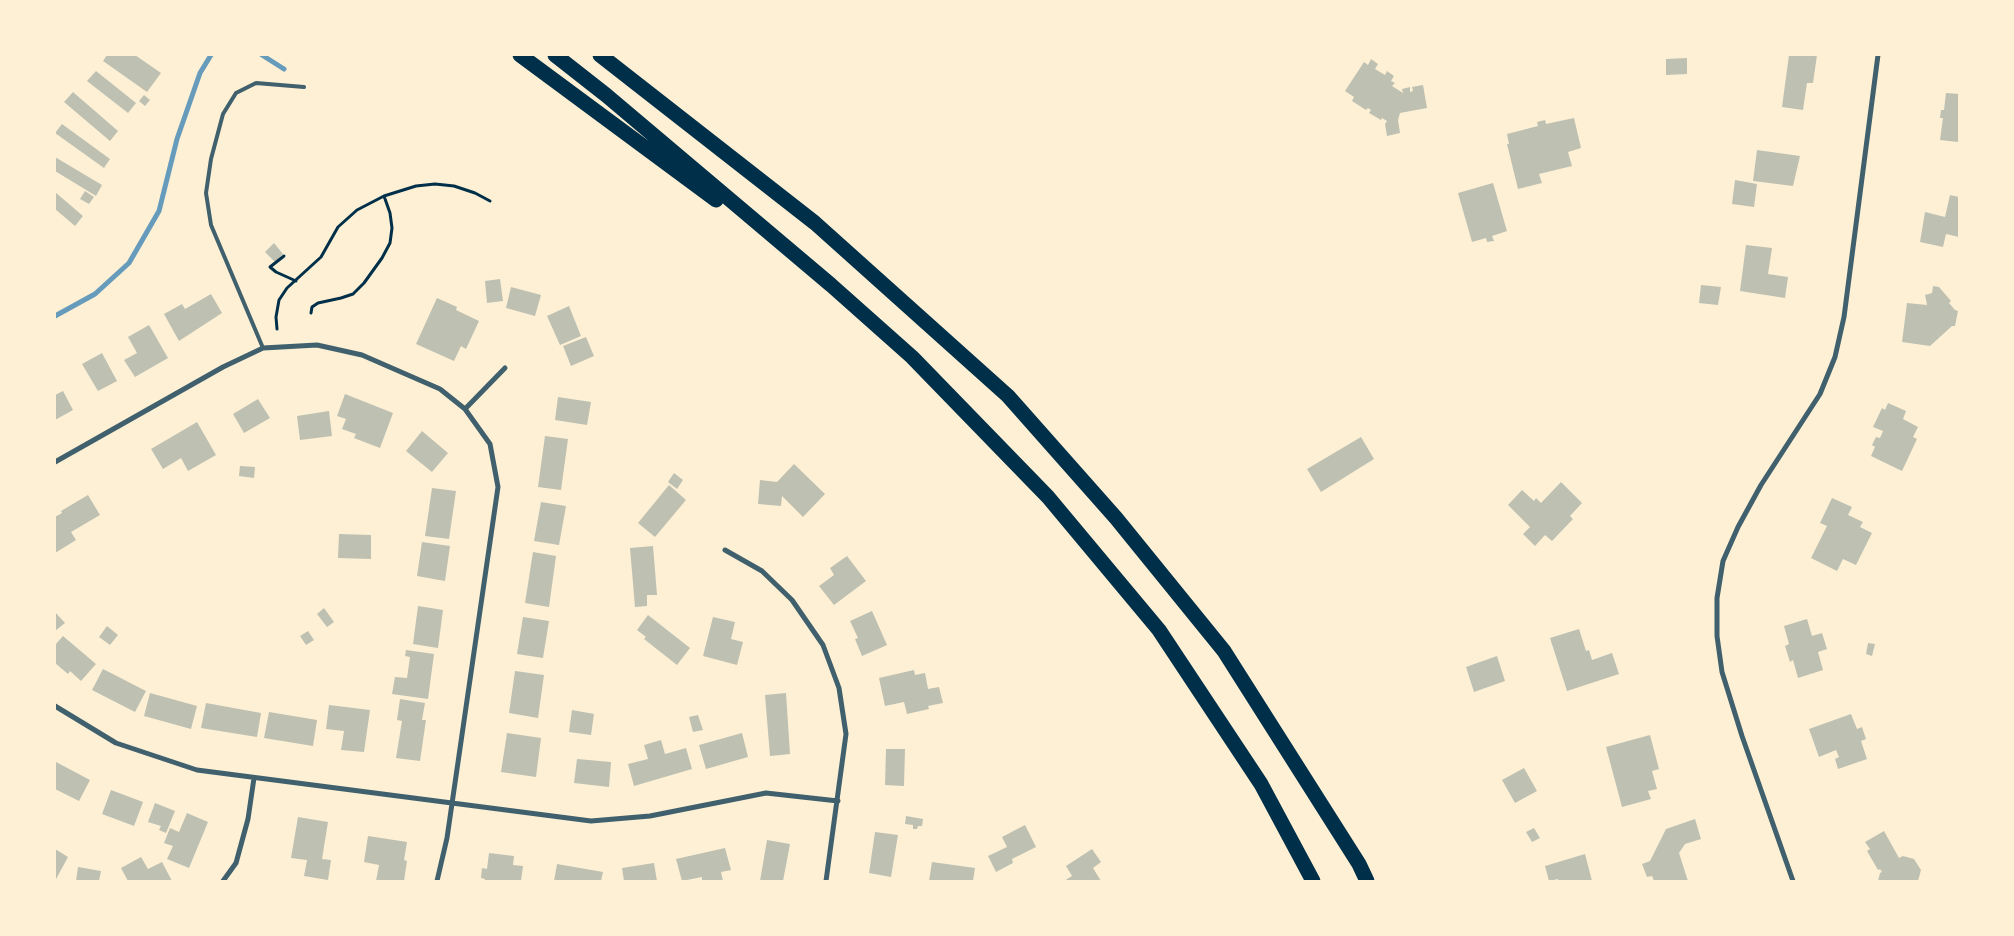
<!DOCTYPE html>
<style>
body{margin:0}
#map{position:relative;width:2014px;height:936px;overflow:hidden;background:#fdf0d5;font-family:Helvetica,sans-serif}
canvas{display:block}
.frame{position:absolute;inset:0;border:56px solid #fdf0d5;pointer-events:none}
</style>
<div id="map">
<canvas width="2014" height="936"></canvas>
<div class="frame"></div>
</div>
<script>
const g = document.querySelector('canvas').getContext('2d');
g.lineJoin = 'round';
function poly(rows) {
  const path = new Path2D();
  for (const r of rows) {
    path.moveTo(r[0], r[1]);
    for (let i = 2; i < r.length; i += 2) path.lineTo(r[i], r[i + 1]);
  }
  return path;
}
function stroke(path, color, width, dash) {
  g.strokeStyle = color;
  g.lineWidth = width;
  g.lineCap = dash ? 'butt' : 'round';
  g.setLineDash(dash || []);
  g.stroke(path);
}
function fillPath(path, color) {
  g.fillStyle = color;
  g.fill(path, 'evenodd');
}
const stream = poly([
 [262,55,284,69],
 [55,316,95,294,129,263,159,211,177,139,200,73,211,55]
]);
const building = poly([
 [107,55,135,55,161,73,147,92,103,61],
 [1789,55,1817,55,1813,83,1807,83,1803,110,1782,107],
 [1687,58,1687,74,1666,75,1666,59],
 [1371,59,1378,64,1375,69,1385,75,1387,71,1394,76,1391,81,1395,83,1392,86,1403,93,1402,89,1410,87,1410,92,1413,91,1412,87,1423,85,1427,108,1400,113,1398,120,1400,133,1387,136,1385,124,1387,121,1382,118,1381,120,1369,113,1371,110,1368,108,1366,110,1352,101,1354,97,1345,91,1364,62,1368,65],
 [96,71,136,103,128,113,87,81],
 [73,92,118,131,110,141,64,102],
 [1946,93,1959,94,1958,142,1940,140,1943,118,1940,118,1941,110,1944,110],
 [144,95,150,100,145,106,139,101],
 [1574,118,1581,148,1568,152,1572,166,1539,174,1542,183,1518,189,1507,144,1509,144,1507,134,1538,126,1537,122,1545,120,1546,124],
 [62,124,110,159,104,168,55,133],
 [1757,150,1800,156,1793,186,1753,181],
 [55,157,102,185,96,196,55,171],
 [1735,180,1757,184,1754,207,1732,204],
 [1493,183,1507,231,1492,236,1494,241,1487,242,1486,238,1472,242,1458,193],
 [85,191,94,197,89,204,80,199],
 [55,192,83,216,75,226,55,209],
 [1950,195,1959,197,1959,237,1946,234,1943,247,1920,242,1925,212,1945,217],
 [274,243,283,254,275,262,265,252],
 [1746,245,1772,248,1768,274,1788,277,1785,298,1740,291],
 [500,279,503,301,487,303,485,281],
 [1701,285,1721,287,1718,305,1699,303],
 [1933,286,1939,287,1951,301,1949,303,1955,310,1958,311,1955,326,1952,326,1930,346,1902,342,1907,303,1927,305,1925,295,1932,293],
 [511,287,541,295,535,316,506,308],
 [211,294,222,313,179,341,164,314,182,304,185,309],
 [437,298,457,307,456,310,479,321,466,349,461,346,454,361,416,344],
 [569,306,581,336,560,345,547,316],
 [149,325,168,358,135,377,124,360,137,353,128,337],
 [586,337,594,356,571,366,563,346],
 [102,353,117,381,98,391,82,364],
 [63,391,73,410,55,420,55,395],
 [345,394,393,413,380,448,354,438,356,434,342,429,346,419,337,416],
 [558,397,591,402,587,425,555,420],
 [258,399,270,418,244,433,233,414],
 [1888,403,1906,411,1903,419,1918,427,1913,437,1917,439,1902,471,1871,456,1875,447,1872,445,1876,437,1880,438,1883,431,1873,427,1882,408,1885,410],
 [329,411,332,436,300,440,297,416],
 [197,422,216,455,188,471,181,458,163,469,151,449],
 [422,431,448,453,432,472,406,451],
 [545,436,568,439,561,490,538,487],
 [1361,437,1374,459,1321,492,1307,469],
 [794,464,825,494,803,517,782,496,781,506,758,504,760,480,777,482],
 [240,466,255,467,254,478,239,476],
 [674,473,683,480,677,489,668,482],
 [1561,482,1582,503,1570,516,1573,519,1552,541,1545,535,1535,546,1523,534,1530,527,1508,505,1522,490,1534,501,1536,498,1541,503],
 [669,485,686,500,655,537,638,523],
 [432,488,456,491,449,539,425,536],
 [88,495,100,515,71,532,76,540,55,553,55,517,62,513,61,511],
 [1832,498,1852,507,1848,515,1863,522,1860,527,1872,533,1856,565,1843,559,1837,571,1811,558,1827,526,1820,523],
 [541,502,566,506,559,545,534,541],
 [339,534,371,535,371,559,338,558],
 [422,542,450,546,445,581,417,576],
 [653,546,657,595,647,595,647,606,635,607,630,548],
 [533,552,556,556,549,607,525,603],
 [847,556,866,581,834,605,819,586,834,575,830,568],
 [418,606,443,610,438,648,413,644],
 [324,608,334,622,327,627,317,614],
 [872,611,887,645,862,656,855,639,858,638,850,621],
 [55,612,65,623,55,631],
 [648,615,690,648,677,665,644,639,646,637,637,630],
 [523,617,549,621,543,658,517,654],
 [713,617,735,622,731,639,743,642,737,665,703,656],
 [1807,619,1812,636,1822,633,1827,649,1818,652,1823,670,1798,678,1793,660,1790,662,1785,646,1789,644,1784,626],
 [107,626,118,635,110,645,99,637],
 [1579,629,1586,651,1589,650,1592,660,1612,653,1619,674,1567,691,1550,638],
 [308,631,314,640,306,645,300,636],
 [63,636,96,664,81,681,70,671,68,674,55,663,55,645],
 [1868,643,1875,644,1872,656,1866,654],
 [406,650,434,654,428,699,392,694,395,677,407,678,410,657,405,656],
 [1497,656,1505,681,1474,692,1466,667],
 [103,669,146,691,135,712,92,690],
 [914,670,915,675,925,673,928,689,939,687,943,703,928,706,929,709,907,714,904,702,885,706,879,678],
 [515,671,544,675,538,718,509,713],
 [150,693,197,706,191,729,144,716],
 [786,693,790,754,770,756,765,695],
 [400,699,425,703,422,720,426,720,420,761,396,758,402,721,397,720],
 [206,703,261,713,257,737,201,728],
 [329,705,370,710,364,752,341,750,344,731,326,729],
 [572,710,594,714,591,735,569,732],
 [269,712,317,720,313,746,264,738],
 [1851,714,1857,729,1862,727,1866,739,1861,741,1867,759,1838,769,1835,759,1839,757,1836,750,1819,757,1809,729],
 [698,715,703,730,693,732,689,717],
 [507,733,541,738,536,777,501,772],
 [742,733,748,757,706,769,699,745],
 [1650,735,1659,769,1652,771,1657,789,1648,791,1651,799,1622,807,1606,747],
 [661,740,665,754,686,748,692,769,634,786,628,764,648,759,644,745],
 [886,749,905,749,904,786,885,785],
 [577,759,611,762,609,787,574,783],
 [56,762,90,780,79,801,55,789],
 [1524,768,1537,791,1515,803,1502,780],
 [111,790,143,802,134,826,102,814],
 [155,803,175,811,166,833,159,830,161,826,148,822],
 [187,813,208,822,189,868,167,859,173,846,164,843,170,828,179,832],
 [906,816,923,819,922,826,918,826,917,829,913,829,913,825,905,824],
 [298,817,328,822,322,859,331,860,328,880,304,876,307,860,291,858],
 [1695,819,1701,839,1685,844,1679,853,1688,881,1654,881,1652,876,1647,877,1642,864,1650,861,1666,829],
 [1025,825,1036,847,1012,859,1013,863,996,872,988,856,1007,847,1002,837],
 [1534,828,1540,838,1532,842,1526,832],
 [1884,831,1899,858,1903,856,1914,859,1921,870,1918,881,1878,881,1880,873,1882,872,1880,869,1878,870,1867,851,1870,849,1865,842],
 [875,832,898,835,891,877,869,873],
 [368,836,407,842,404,860,407,861,404,881,376,881,379,865,364,862],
 [767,840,790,844,783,881,760,881],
 [725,848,731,870,721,872,723,881,702,881,702,877,682,881,676,859],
 [55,849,68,857,55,881],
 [1092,849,1101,862,1093,868,1101,881,1064,881,1072,876,1066,866],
 [489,853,514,856,513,865,523,866,521,881,485,881,485,879,481,878,482,868,487,869],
 [1585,854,1592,881,1558,881,1558,879,1549,881,1545,866],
 [141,857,148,869,162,862,172,881,128,881,121,868],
 [932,862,975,868,973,881,929,881],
 [654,863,657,881,624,881,622,868],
 [557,864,603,872,601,881,554,881],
 [78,867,101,871,99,881,76,881]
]);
const path = poly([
 [284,256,270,267,276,272,296,281],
 [311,313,312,307,318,303,341,298,353,294,364,283,382,258,390,243,392,228,390,213,384,196],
 [277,329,276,317,279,300,287,288,321,257,338,227,357,210,384,196,416,186,435,184,454,186,475,193,490,201]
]);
const service = poly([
 [263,348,211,225,206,193,211,159,223,114,236,93,256,83,304,87]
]);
const minor = poly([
 [465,409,505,368],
 [55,462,223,367,263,348,317,345,362,355,440,389,465,409,490,444,498,487,447,838,437,881],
 [725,550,762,571,792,600,823,645,839,688,846,734,826,881],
 [55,706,116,743,197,770,591,821,650,816,766,793,838,801],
 [223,881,236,863,248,819,254,778],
 [1793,881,1742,736,1722,672,1717,636,1717,598,1723,561,1738,527,1761,485,1820,394,1835,357,1844,317,1878,55]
]);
const motorway = poly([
 [520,55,716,200],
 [555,55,606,95,831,285,912,357,1048,497,1159,630,1261,784,1313,881],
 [600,55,815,223,1008,396,1116,518,1224,651,1359,864,1367,881]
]);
stroke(stream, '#669bbc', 5);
fillPath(building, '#bec0b2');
stroke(path, '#003049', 3);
stroke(service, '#3f606c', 4);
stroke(minor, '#3f606c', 5);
stroke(motorway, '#003049', 15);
</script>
